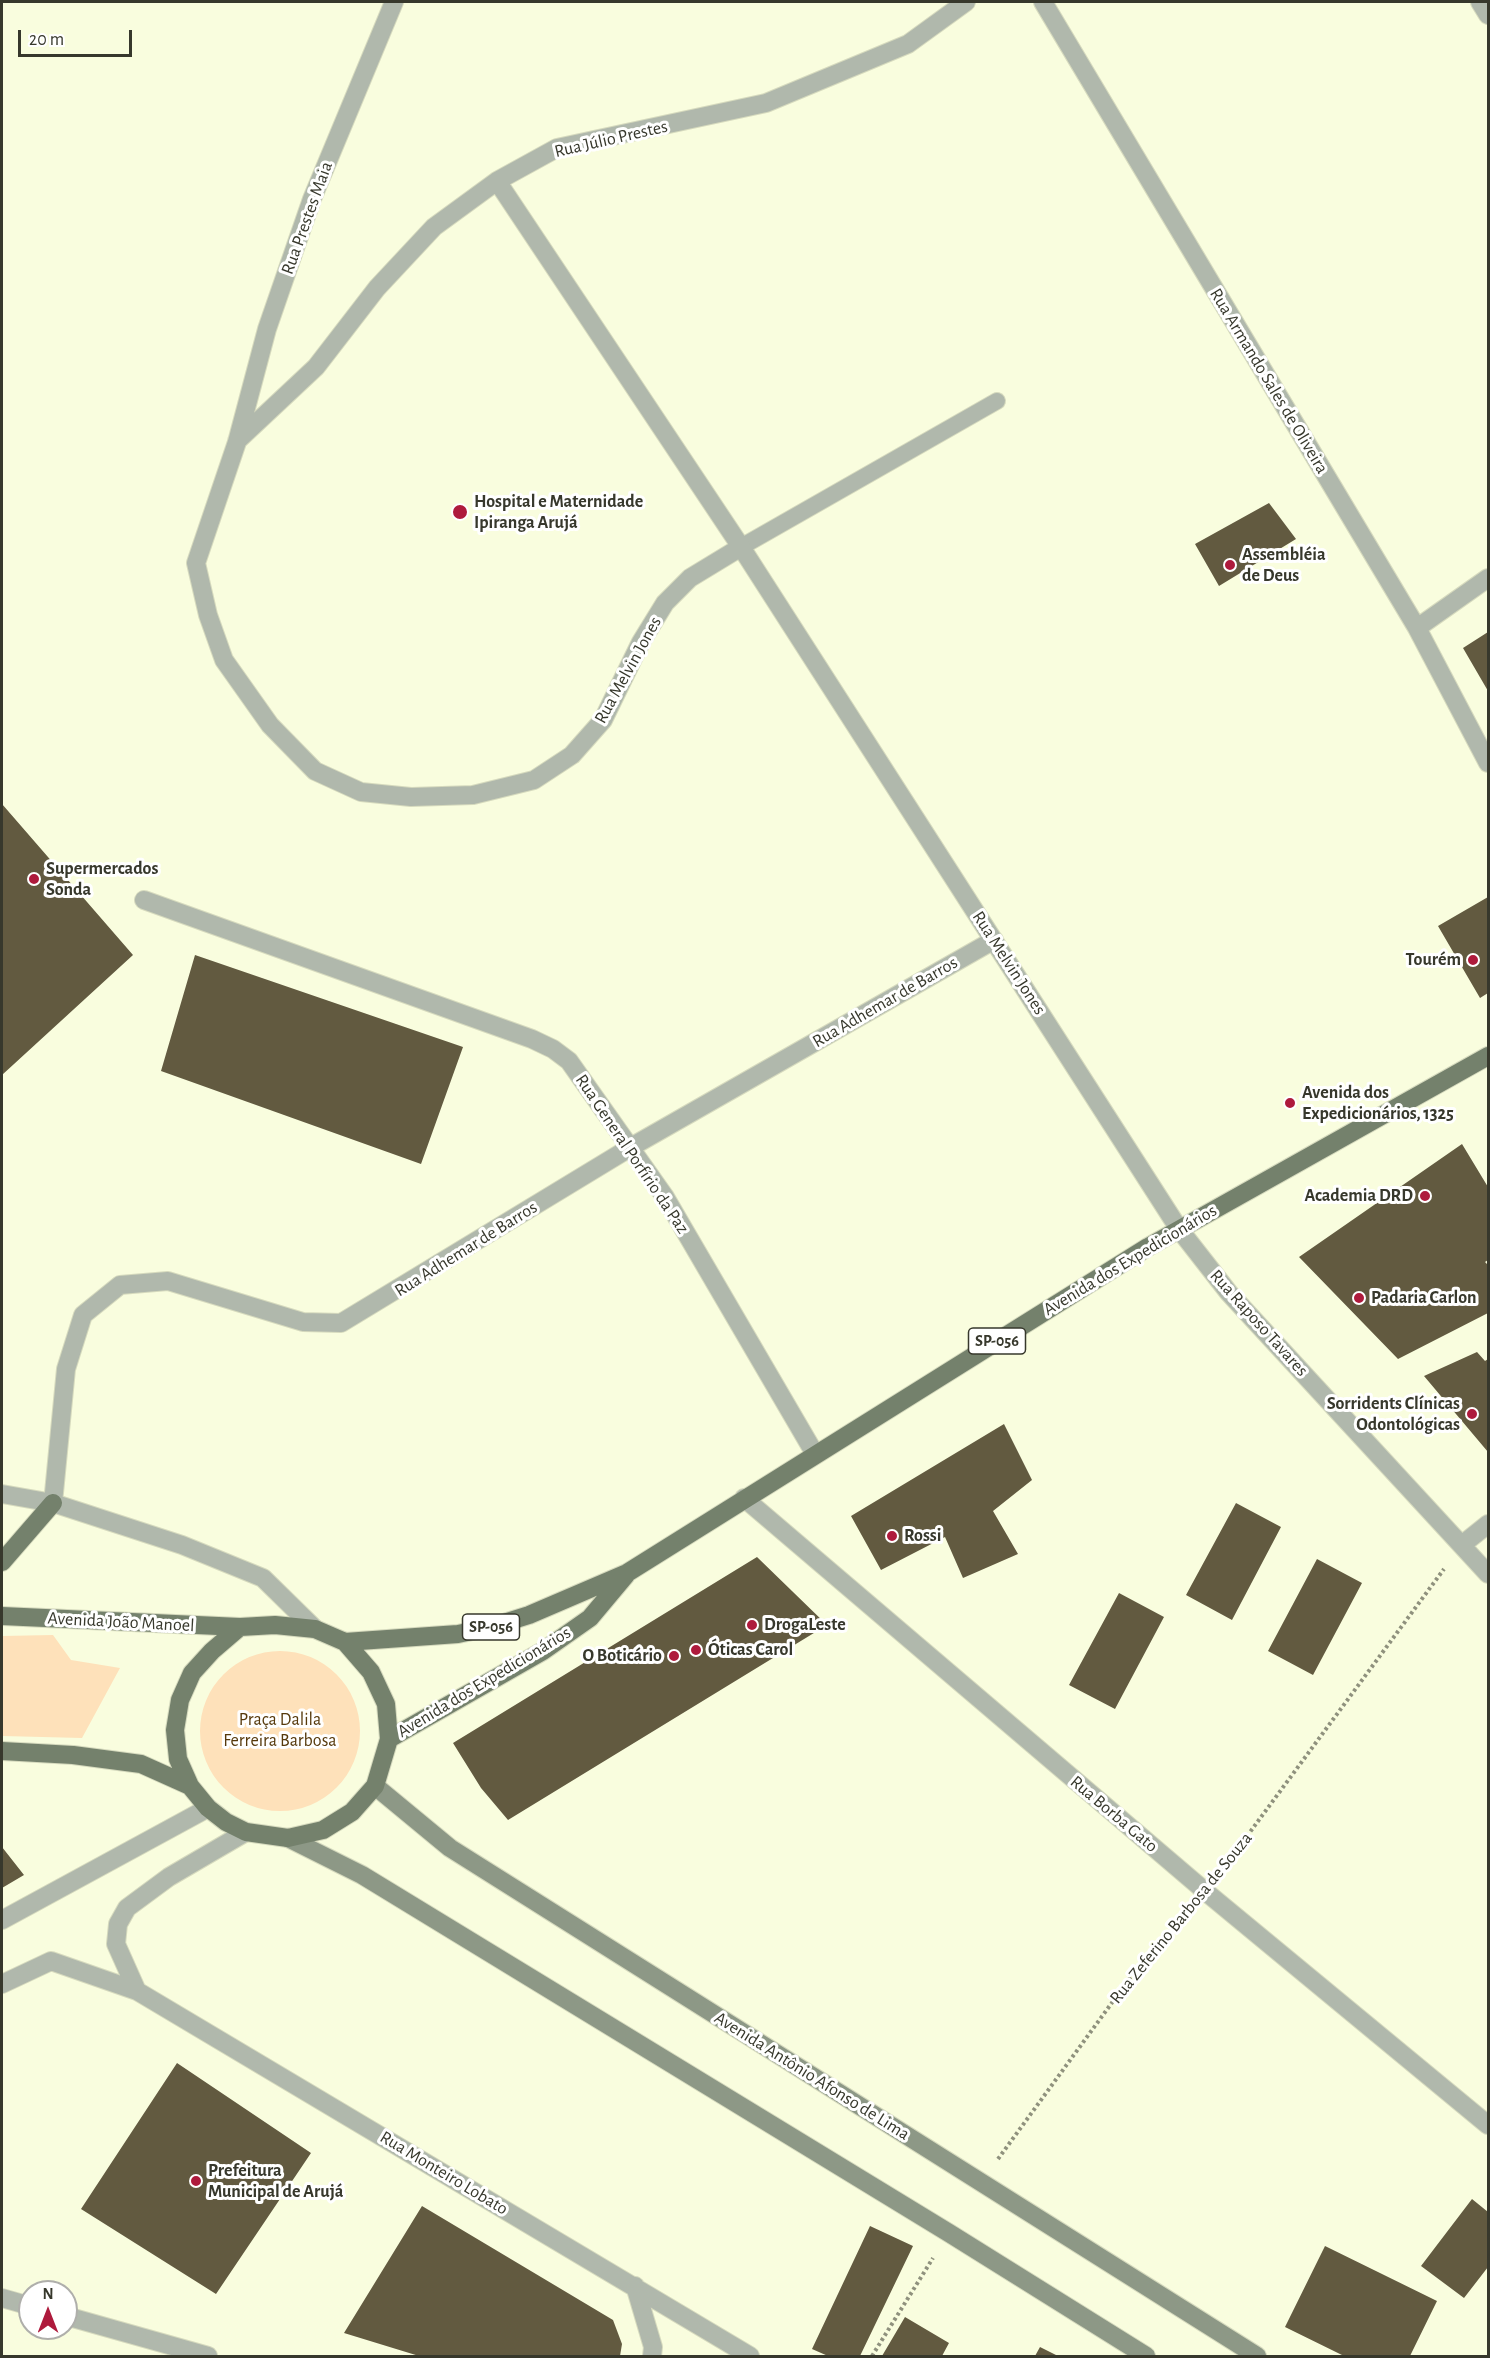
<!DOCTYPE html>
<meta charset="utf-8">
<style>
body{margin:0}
#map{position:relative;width:1490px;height:2358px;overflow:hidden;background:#f9fdde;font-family:"Alegreya Sans",sans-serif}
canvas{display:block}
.frame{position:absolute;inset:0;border:3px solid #37382c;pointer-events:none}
.north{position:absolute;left:18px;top:2280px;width:60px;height:60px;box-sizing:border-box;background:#fff;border:2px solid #afafab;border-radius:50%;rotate:0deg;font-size:16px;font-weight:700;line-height:24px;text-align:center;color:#37382c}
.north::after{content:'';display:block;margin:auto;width:21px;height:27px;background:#ae1a3c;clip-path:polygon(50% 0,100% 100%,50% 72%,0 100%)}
.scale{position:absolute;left:18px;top:30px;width:114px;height:27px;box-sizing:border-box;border:3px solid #37382c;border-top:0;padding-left:8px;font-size:18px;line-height:21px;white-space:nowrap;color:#37382c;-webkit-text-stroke:4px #fff;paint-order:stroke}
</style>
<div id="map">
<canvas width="1490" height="2358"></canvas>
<div class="frame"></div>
<div class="north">N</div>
<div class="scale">20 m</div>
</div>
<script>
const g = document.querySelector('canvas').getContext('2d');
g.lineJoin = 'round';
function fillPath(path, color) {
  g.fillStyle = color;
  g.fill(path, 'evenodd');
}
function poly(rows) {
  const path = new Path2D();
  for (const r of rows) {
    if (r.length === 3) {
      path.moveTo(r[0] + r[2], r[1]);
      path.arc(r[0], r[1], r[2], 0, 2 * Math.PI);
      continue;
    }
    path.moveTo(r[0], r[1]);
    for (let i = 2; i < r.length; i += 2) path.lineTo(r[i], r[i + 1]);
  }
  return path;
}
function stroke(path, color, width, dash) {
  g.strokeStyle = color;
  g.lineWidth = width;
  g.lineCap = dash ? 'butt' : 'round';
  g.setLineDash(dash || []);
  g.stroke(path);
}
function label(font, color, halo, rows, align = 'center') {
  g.font = font + ' "Alegreya Sans",sans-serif';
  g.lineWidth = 6;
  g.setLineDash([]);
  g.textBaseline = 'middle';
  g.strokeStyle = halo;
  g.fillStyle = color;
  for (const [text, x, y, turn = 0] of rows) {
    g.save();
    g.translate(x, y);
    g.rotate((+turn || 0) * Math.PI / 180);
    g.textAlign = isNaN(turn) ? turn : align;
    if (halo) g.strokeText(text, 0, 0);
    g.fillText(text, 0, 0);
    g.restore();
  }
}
const green = poly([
 [53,1635,71,1660,120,1668,82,1738,2,1736,2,1636],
 [280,1731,80]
]);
const building = poly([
 [1269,503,1296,539,1219,586,1195,544],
 [1488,632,1488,691,1463,648],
 [2,804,133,955,2,1075],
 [1488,897,1488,993,1480,998,1438,926],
 [195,955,463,1047,421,1164,161,1071],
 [1462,1144,1488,1187,1488,1260,1485,1262,1488,1265,1488,1313,1398,1359,1299,1257],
 [1477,1352,1485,1361,1488,1359,1488,1452,1424,1376],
 [1004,1424,1032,1480,993,1511,1018,1554,963,1578,945,1537,881,1570,851,1516],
 [1236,1503,1281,1527,1232,1620,1186,1595],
 [757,1557,827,1625,508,1820,481,1788,453,1743],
 [1317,1559,1362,1583,1313,1675,1268,1651],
 [1119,1593,1164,1617,1115,1709,1069,1685],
 [2,1847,24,1875,2,1888],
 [177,2063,311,2153,216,2294,81,2209],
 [1472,2199,1488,2212,1488,2267,1464,2298,1421,2266],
 [422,2206,613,2320,622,2344,620,2356,419,2356,344,2333],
 [870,2226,913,2246,860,2356,828,2356,812,2349],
 [1325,2246,1437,2301,1410,2356,1344,2356,1285,2327],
 [905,2317,949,2343,942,2356,882,2356],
 [1040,2347,1058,2356,1035,2356]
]);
const path = poly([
 [1222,1870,1444,1569],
 [998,2159,1146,1956,1187,1913],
 [872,2356,933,2258]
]);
const lane = poly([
 [741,547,997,401]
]);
const street = poly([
 [394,2,312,199,267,329,237,442,196,563,208,615,224,660,270,725,315,771,361,792,411,797,473,795,534,780,572,755,603,720,641,642,665,603,690,578,741,547],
 [1043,2,1417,628,1488,763],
 [1480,2,1488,15],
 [497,181,741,547,1179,1229,1229,1293,1488,1574],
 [237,441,316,367,377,288,434,227,497,181,557,148,766,103,908,44,966,2],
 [1417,628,1488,578],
 [144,900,532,1039,553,1049,569,1061,665,1197,815,1454],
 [2,1494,53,1503,182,1545,263,1578,315,1629],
 [744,1498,1206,1892,1488,2125],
 [53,1503,66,1369,83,1315,120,1285,168,1281,303,1322,341,1323,631,1147,994,940],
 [1463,1544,1488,1524],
 [2,1920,208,1808],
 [2,1984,51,1961,137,1991,750,2356],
 [137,1991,116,1944,118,1924,127,1908,169,1877,246,1832],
 [635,2286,653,2347,652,2356],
 [2,2298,30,2306],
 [66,2316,208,2356]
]);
const secondary = poly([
 [375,1786,450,1848,1257,2356],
 [288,1838,362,1875,949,2233,1146,2356]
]);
const primary = poly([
 [2,1562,53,1503],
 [2,1616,240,1627,275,1625,315,1629,345,1642,371,1672,386,1704,389,1739,375,1786,352,1812,323,1830,288,1838,246,1832,226,1822,208,1808,190,1786,178,1759,175,1730,180,1700,192,1673,212,1651,240,1627],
 [345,1642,458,1634,491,1627,529,1615,627,1573,1148,1247,1488,1056],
 [389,1739,543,1651,590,1618,626,1575],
 [2,1751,73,1755,141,1764,190,1786]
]);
const markers = [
 [460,512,8,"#ae1a3c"],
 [1230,565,6,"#ae1a3c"],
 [34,879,6,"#ae1a3c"],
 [1473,960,6,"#ae1a3c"],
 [1290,1103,6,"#ae1a3c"],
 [1425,1196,6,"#ae1a3c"],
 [1359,1298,6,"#ae1a3c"],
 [1472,1414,6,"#ae1a3c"],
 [892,1536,6,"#ae1a3c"],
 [752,1625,6,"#ae1a3c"],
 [696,1650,6,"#ae1a3c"],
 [674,1656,6,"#ae1a3c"],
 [196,2181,6,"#ae1a3c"]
];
const shields = [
 [997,1341,57],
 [491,1627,57]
];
const shieldNames = [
 ["SP-056",997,1341],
 ["SP-056",491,1627]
];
const streetNames = [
 ["Rua Júlio Prestes",611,139,-13],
 ["Rua Prestes Maia",307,218,-70],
 ["Rua Armando Sales de Oliveira",1269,381,59],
 ["Rua Melvin Jones",628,670,-61],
 ["Rua Melvin Jones",1009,963,57],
 ["Rua Adhemar de Barros",885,1002,-30],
 ["Rua General Porfírio da Paz",632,1154,56],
 ["Rua Adhemar de Barros",466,1249,-32],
 ["Avenida dos Expedicionários",1130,1260,-31],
 ["Rua Raposo Tavares",1259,1323,48],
 ["Avenida João Manoel",121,1622,3],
 ["Avenida dos Expedicionários",484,1682,-31],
 ["Rua Borba Gato",1114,1814,40],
 ["Rua Zeferino Barbosa de Souza",1181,1918,-51],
 ["Avenida Antônio Afonso de Lima",812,2076,32],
 ["Rua Monteiro Lobato",444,2173,31]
];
const poiNames = [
 ["Hospital e Maternidade",474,502],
 ["Ipiranga Arujá",474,523],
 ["Assembléia",1242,555],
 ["de Deus",1242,576],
 ["Supermercados",46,869],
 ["Sonda",46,890],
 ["Tourém",1461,960,"right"],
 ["Avenida dos",1302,1093],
 ["Expedicionários, 1325",1302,1114],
 ["Academia DRD",1413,1196,"right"],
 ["Padaria Carlon",1371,1298],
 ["Sorridents Clínicas",1460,1404,"right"],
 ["Odontológicas",1460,1425,"right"],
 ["Rossi",904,1536],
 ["DrogaLeste",764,1625],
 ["Óticas Carol",708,1650],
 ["O Boticário",662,1656,"right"],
 ["Prefeitura",208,2171],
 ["Municipal de Arujá",208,2192]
];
const parkNames = [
 ["Praça Dalila",280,1720],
 ["Ferreira Barbosa",280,1741]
];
fillPath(green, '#fee1ba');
fillPath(building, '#625a40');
stroke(lane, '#d6dabe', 18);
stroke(street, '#d6dabe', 20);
stroke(secondary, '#d6dabe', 20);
stroke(primary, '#d6dabe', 20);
stroke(path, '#8f917d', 4, [3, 3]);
stroke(lane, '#b0b8ac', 16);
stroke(street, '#b0b8ac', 18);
stroke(secondary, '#8d9886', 18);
stroke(primary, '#74816c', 18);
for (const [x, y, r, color] of markers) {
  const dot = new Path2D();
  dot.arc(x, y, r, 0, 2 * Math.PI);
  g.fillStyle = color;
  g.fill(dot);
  stroke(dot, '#fff', 2);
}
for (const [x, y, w] of shields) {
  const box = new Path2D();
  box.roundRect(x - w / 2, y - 13, w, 26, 4.5);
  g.fillStyle = '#fff';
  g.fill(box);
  stroke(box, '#37382c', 1.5);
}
label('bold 16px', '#37382c', null, shieldNames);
label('18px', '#37382c', '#fff', streetNames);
label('bold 18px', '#37382c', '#fff', poiNames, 'left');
label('18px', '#56390b', '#fff', parkNames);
</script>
